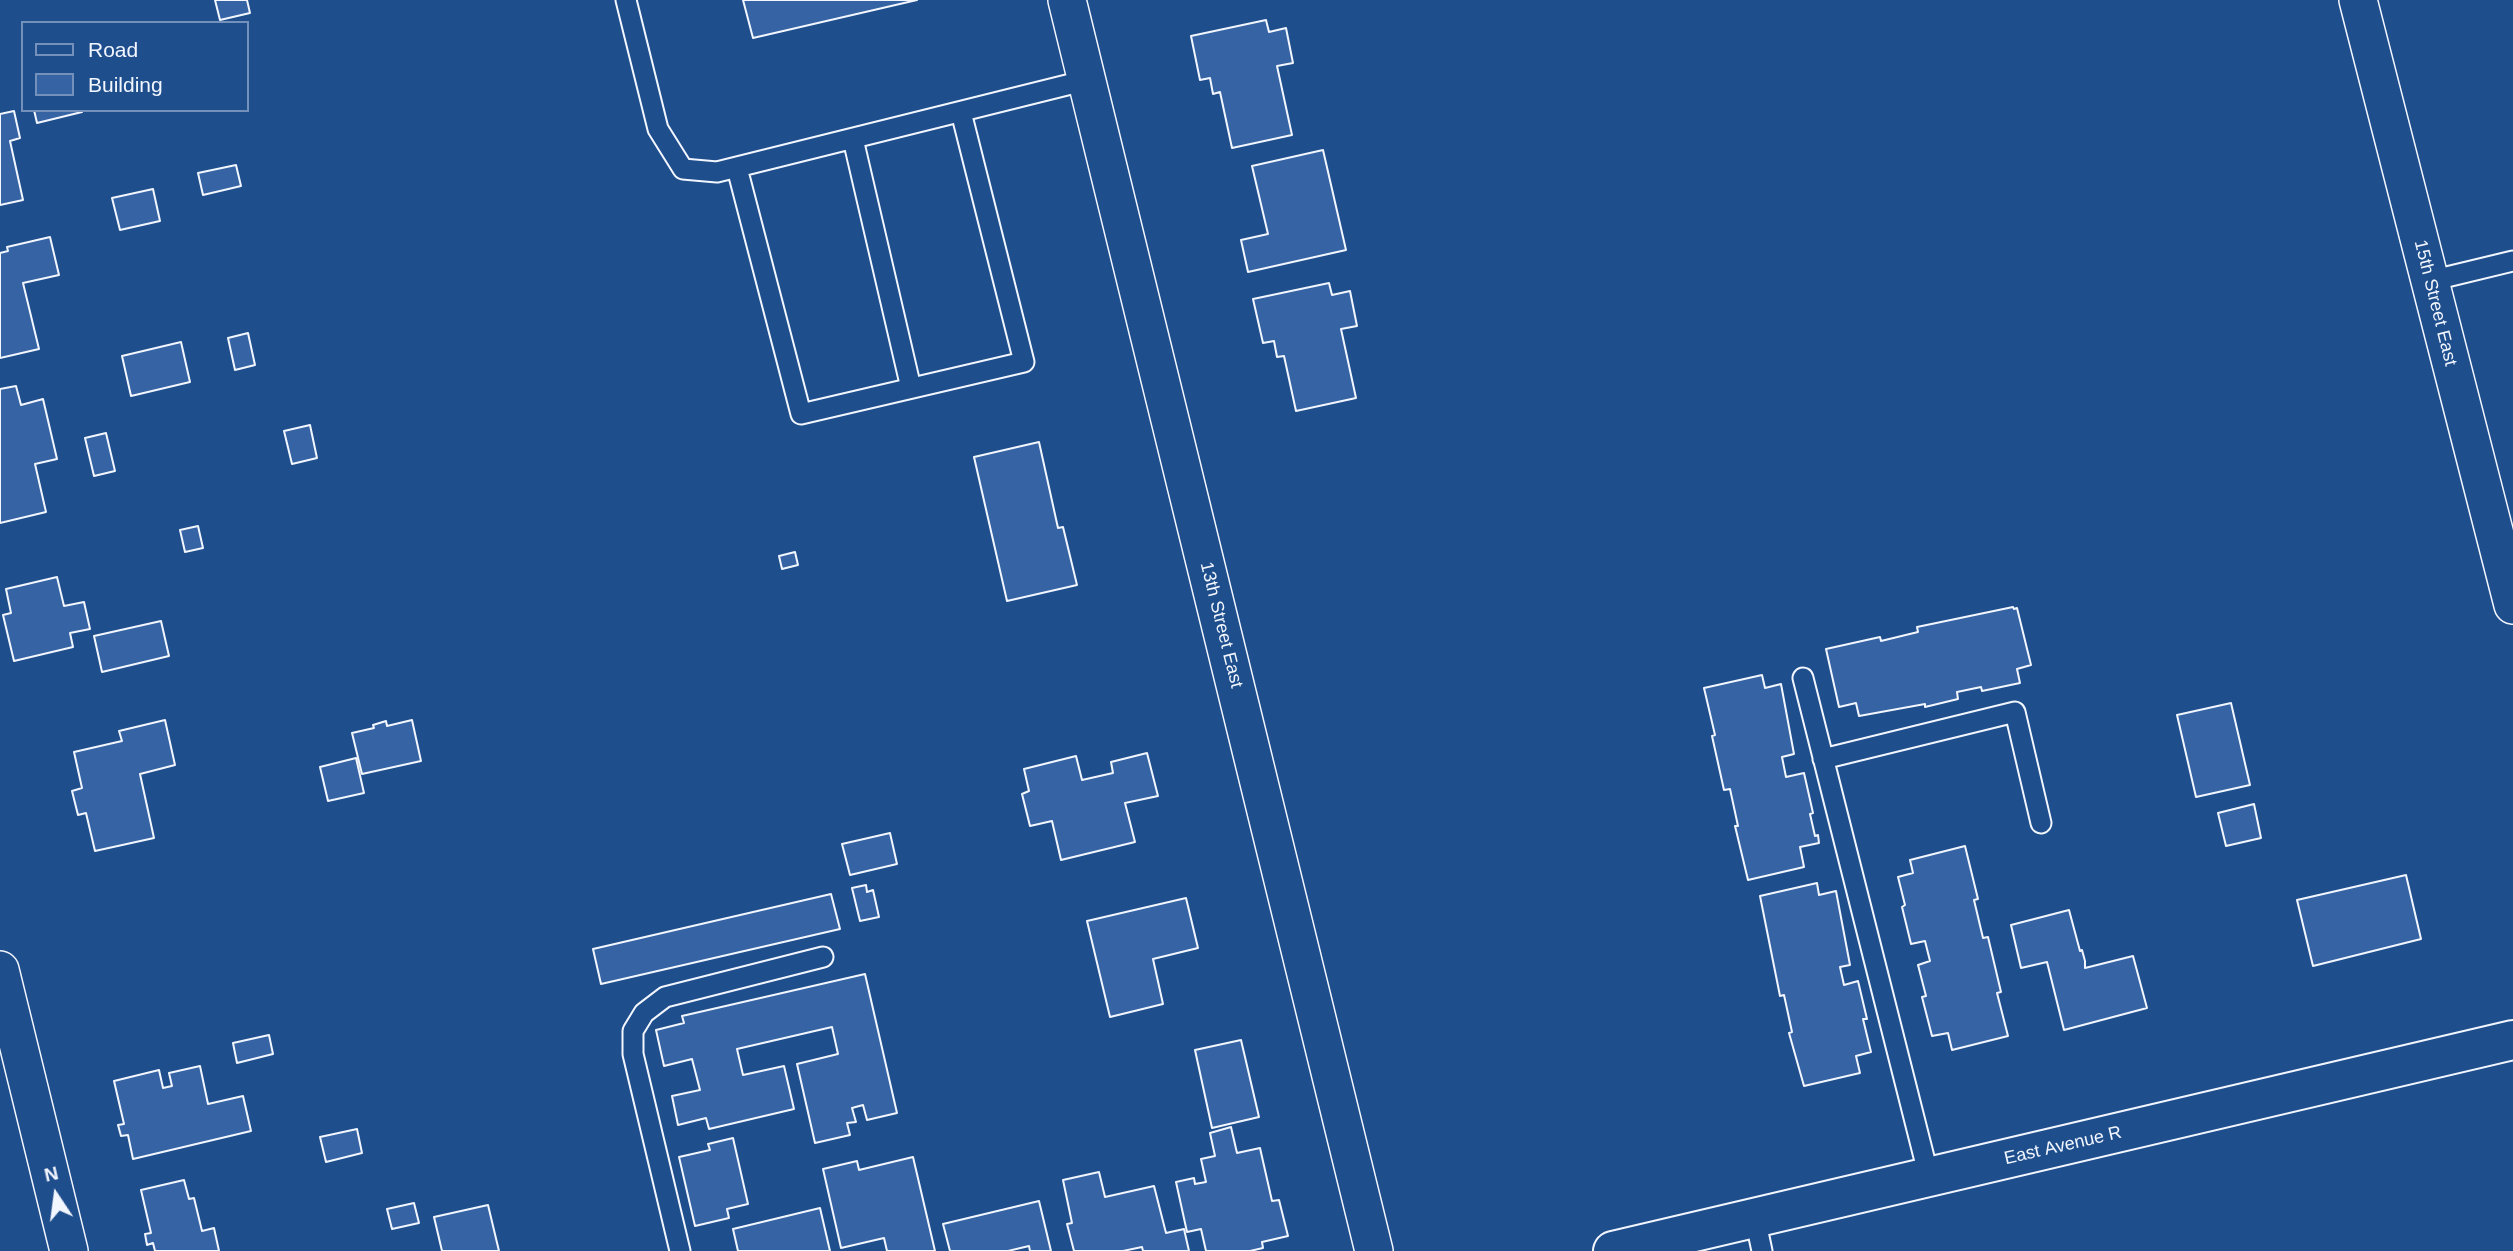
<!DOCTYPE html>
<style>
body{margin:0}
#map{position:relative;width:2513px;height:1251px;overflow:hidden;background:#1f4e8c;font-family:Arial,sans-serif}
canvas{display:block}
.legend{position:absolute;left:21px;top:21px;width:228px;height:91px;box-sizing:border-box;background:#1f4e8c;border:2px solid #7391ba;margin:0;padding:9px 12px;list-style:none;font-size:21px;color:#f2f6ff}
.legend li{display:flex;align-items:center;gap:14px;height:35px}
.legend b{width:35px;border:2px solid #7391ba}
.north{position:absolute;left:21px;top:1160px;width:70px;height:70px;-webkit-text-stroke:5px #1f4e8c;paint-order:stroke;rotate:347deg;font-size:19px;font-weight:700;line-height:28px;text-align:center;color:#f2f6ff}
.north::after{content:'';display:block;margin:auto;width:24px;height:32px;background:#f2f6ff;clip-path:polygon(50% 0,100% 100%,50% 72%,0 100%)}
</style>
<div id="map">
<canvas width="2513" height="1251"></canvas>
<ul class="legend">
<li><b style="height:9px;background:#1f4e8c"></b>Road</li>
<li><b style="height:19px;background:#3563a3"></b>Building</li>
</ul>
<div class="north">N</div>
</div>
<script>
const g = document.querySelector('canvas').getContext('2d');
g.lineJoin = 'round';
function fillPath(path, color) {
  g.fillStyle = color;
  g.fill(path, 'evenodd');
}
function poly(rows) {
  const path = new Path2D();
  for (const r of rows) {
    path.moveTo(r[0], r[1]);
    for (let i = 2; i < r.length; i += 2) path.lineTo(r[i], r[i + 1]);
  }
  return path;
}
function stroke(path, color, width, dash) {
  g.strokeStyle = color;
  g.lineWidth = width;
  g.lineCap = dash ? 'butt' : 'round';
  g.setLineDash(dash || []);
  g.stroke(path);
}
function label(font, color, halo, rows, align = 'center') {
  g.font = font + ' Arial,sans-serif';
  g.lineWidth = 5;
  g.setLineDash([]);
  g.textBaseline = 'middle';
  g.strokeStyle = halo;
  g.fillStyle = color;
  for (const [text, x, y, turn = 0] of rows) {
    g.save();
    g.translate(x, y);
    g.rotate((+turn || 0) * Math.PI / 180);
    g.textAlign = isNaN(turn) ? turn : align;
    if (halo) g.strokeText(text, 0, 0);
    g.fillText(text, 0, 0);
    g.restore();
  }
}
const building = poly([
 [215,0,247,0,250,13,220,20,215,0],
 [743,0,917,0,753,38,743,0],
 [1266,20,1269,32,1286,28,1293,63,1277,66,1292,135,1232,148,1220,92,1213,94,1210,78,1200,80,1191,36,1266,20],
 [34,110,81,110,82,112,37,123,34,110],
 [14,111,20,138,10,141,23,200,0,205,0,114,14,111],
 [1323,150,1346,250,1248,272,1241,240,1268,234,1252,166,1323,150],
 [236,165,241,186,203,195,198,173,236,165],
 [153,189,160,221,120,230,112,198,153,189],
 [50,237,59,275,23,283,39,349,0,358,0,253,8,251,7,247,50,237],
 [1329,283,1332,295,1350,291,1357,326,1341,329,1356,398,1296,411,1284,356,1277,357,1274,341,1263,343,1253,299,1329,283],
 [248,333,255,365,235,370,228,338,248,333],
 [181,342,190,382,131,396,122,356,181,342],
 [16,386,21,405,43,399,57,459,35,464,46,512,0,523,0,389,16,386],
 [310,425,317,458,292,464,284,431,310,425],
 [106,433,115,471,94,476,85,438,106,433],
 [1039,442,1058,528,1063,527,1077,585,1007,601,974,457,1039,442],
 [198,526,203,548,185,552,180,530,198,526],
 [795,552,798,565,782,569,779,556,795,552],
 [57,577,64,606,84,602,90,629,70,633,73,647,14,661,3,615,11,613,6,589,57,577],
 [2013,607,2014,609,2017,608,2031,665,2017,669,2020,683,1982,691,1981,687,1957,692,1958,699,1925,707,1925,704,1859,716,1856,703,1839,707,1826,649,1880,637,1881,641,1918,632,1917,627,2013,607],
 [161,621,169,656,102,672,94,636,161,621],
 [1762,675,1765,688,1781,684,1794,754,1782,757,1786,777,1804,773,1813,813,1810,814,1815,836,1818,835,1819,843,1800,847,1804,867,1748,880,1735,826,1738,826,1730,789,1724,790,1712,736,1715,735,1704,688,1762,675],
 [2231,703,2250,785,2196,797,2177,715,2231,703],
 [165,720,175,765,140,774,154,838,95,851,86,813,78,815,72,791,82,788,74,752,122,741,119,731,165,720],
 [412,720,421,761,362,774,352,733,374,728,373,725,386,721,387,726,412,720],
 [1147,753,1158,796,1125,803,1135,842,1061,860,1052,821,1030,826,1022,794,1029,791,1024,769,1076,756,1082,780,1113,773,1111,762,1147,753],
 [356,758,364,793,328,801,320,767,356,758],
 [2254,804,2261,838,2226,846,2218,813,2254,804],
 [890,833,897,864,850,875,842,844,890,833],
 [1965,846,1978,899,1974,900,1983,938,1988,937,2001,992,1997,993,2008,1036,1952,1050,1948,1033,1932,1036,1922,997,1926,996,1918,965,1930,961,1925,941,1911,944,1902,907,1905,905,1898,877,1913,873,1910,860,1965,846],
 [2406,875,2421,939,2313,966,2297,900,2406,875],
 [1817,883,1819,895,1836,891,1850,965,1840,967,1844,985,1858,981,1867,1019,1863,1019,1871,1052,1856,1056,1860,1073,1804,1086,1789,1033,1792,1032,1784,995,1780,996,1760,896,1817,883],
 [866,885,867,892,873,890,879,917,860,921,852,888,866,885],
 [831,894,840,929,601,984,593,949,831,894],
 [1186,898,1198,948,1153,959,1163,1004,1110,1017,1087,921,1186,898],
 [2069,910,2080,951,2082,950,2085,961,2085,968,2133,956,2147,1008,2064,1030,2047,962,2021,968,2011,925,2069,910],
 [865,974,897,1113,867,1120,863,1105,852,1108,856,1122,847,1123,850,1135,815,1143,797,1064,838,1054,832,1027,737,1049,743,1075,784,1066,794,1109,709,1129,706,1118,678,1125,672,1096,700,1090,692,1059,664,1066,656,1030,684,1023,682,1016,865,974],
 [269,1035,273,1054,237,1063,233,1043,269,1035],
 [1241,1040,1259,1117,1212,1128,1195,1050,1241,1040],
 [200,1066,208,1104,243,1096,251,1131,133,1159,128,1135,121,1136,118,1125,124,1124,114,1081,159,1070,163,1088,172,1086,169,1073,200,1066],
 [1231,1127,1237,1153,1260,1148,1272,1201,1279,1200,1288,1236,1262,1242,1263,1248,1250,1251,1206,1251,1201,1229,1187,1232,1176,1182,1194,1178,1195,1184,1206,1182,1201,1159,1215,1156,1210,1133,1231,1127],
 [357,1129,362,1153,326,1162,320,1137,357,1129],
 [733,1138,748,1204,727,1209,729,1218,695,1226,679,1157,710,1150,708,1144,733,1138],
 [913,1157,935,1251,887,1251,884,1238,841,1248,823,1169,857,1161,859,1170,913,1157],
 [1099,1172,1105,1197,1154,1186,1166,1233,1184,1229,1189,1251,1143,1251,1142,1247,1123,1251,1074,1251,1067,1224,1072,1223,1063,1180,1099,1172],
 [184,1180,189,1199,194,1198,202,1231,214,1228,219,1251,155,1251,153,1243,147,1245,145,1234,151,1233,141,1190,184,1180],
 [1039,1201,1051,1251,1030,1251,1029,1246,1008,1251,950,1251,943,1224,1039,1201],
 [414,1203,419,1223,392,1229,387,1209,414,1203],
 [488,1205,499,1251,442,1251,434,1217,488,1205],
 [820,1208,830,1251,738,1251,733,1229,820,1208]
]);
const lane = poly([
 [626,0,658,129,683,169,717,172,1087,80],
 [853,139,911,388],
 [737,168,801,414,1024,362,961,112],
 [2430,281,2513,261],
 [1803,678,1929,1177],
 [1823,759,2015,712,2041,823],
 [1755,1218,1762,1251],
 [680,1251,633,1054,633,1031,644,1013,665,997,823,957]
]);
const street = poly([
 [1067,0,1374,1251],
 [2358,0,2513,605],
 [0,970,69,1251]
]);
const secondary = poly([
 [1613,1251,2513,1040]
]);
const streetNames = [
 ["15th Street East",2435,303,76],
 ["13th Street East",1221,625,76],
 ["East Avenue R",2063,1146,-13]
];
fillPath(building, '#3563a3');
stroke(building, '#f2f6ff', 2);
stroke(lane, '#f2f6ff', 23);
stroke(street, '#f2f6ff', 40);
stroke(secondary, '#f2f6ff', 42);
stroke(lane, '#1f4e8c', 19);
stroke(street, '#1f4e8c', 37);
stroke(secondary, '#1f4e8c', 38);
label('18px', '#f2f6ff', '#1f4e8c', streetNames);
</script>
